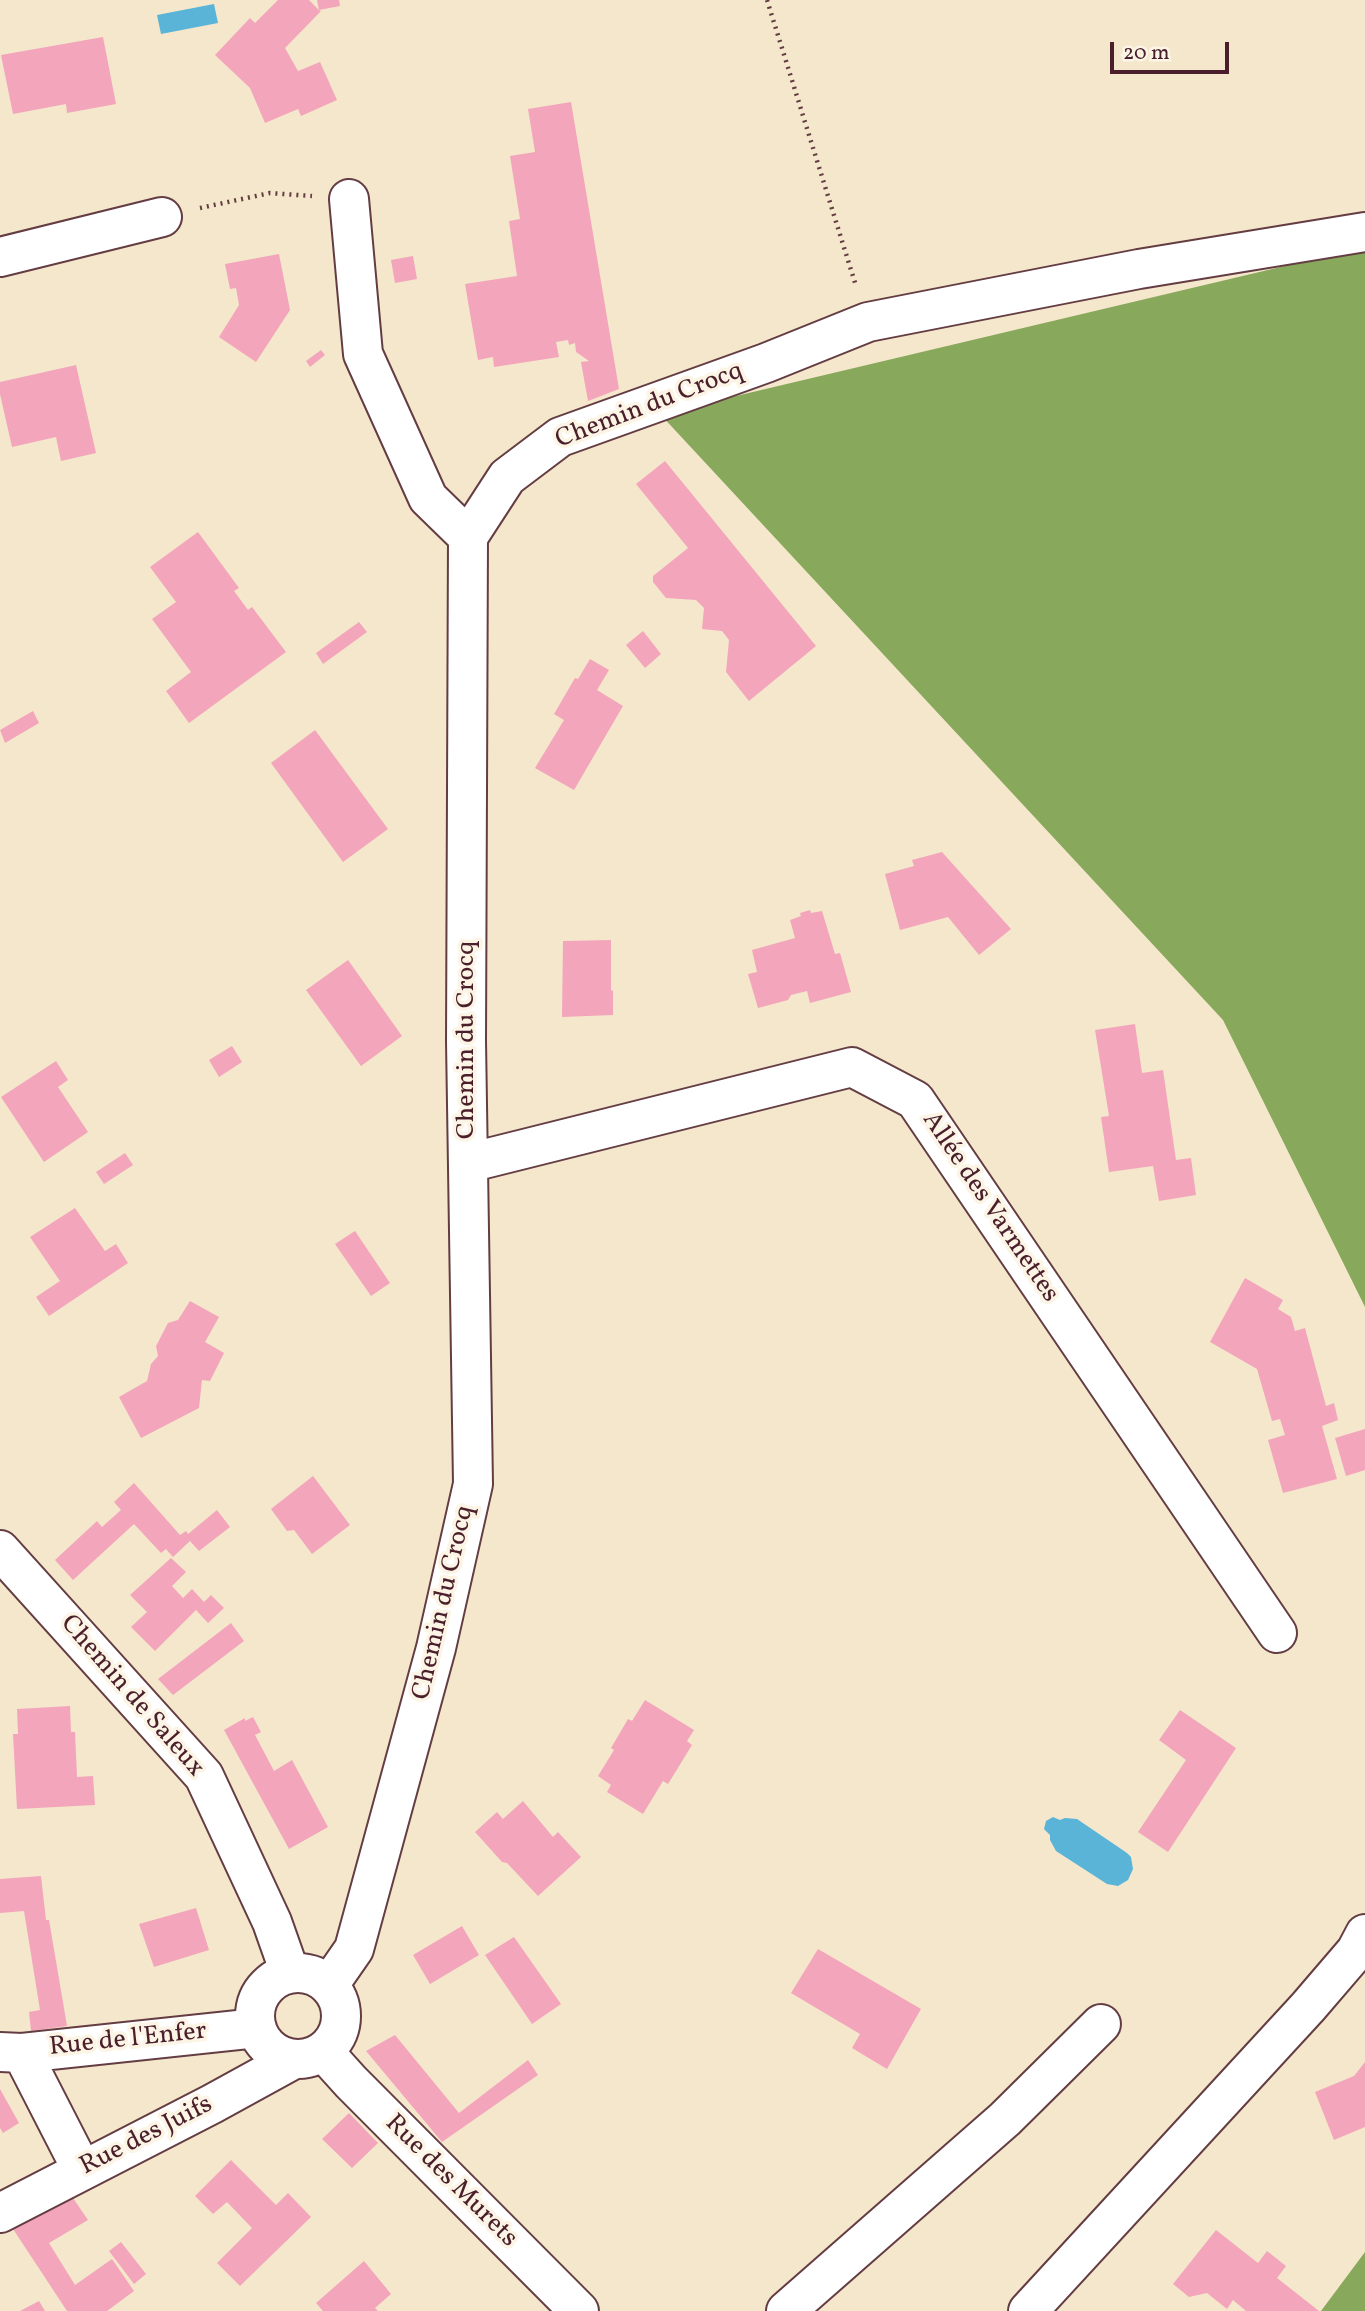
<!DOCTYPE html>
<meta charset="utf-8">
<style>
body{margin:0}
#map{position:relative;width:1365px;height:2311px;overflow:hidden;background:#f4e7cc;font-family:Vollkorn,serif}
canvas{display:block}
.scale{position:absolute;left:1110px;top:42px;width:119px;height:32px;box-sizing:border-box;border:4px solid #4a1f2b;border-top:0;padding-left:9px;font-size:21px;line-height:24px;white-space:nowrap;color:#4a1f2b;-webkit-text-stroke:5px #fcf5e5;paint-order:stroke}
</style>
<div id="map">
<canvas width="1365" height="2311"></canvas>
<div class="scale">20 m</div>
</div>
<script>
const g = document.querySelector('canvas').getContext('2d');
g.lineJoin = 'round';
function fillPath(path, color) {
  g.fillStyle = color;
  g.fill(path, 'evenodd');
}
function poly(rows) {
  const path = new Path2D();
  for (const r of rows) {
    if (r.length === 3) {
      path.moveTo(r[0] + r[2], r[1]);
      path.arc(r[0], r[1], r[2], 0, 2 * Math.PI);
      continue;
    }
    path.moveTo(r[0], r[1]);
    for (let i = 2; i < r.length; i += 2) path.lineTo(r[i], r[i + 1]);
  }
  return path;
}
function stroke(path, color, width, dash) {
  g.strokeStyle = color;
  g.lineWidth = width;
  g.lineCap = dash ? 'butt' : 'round';
  g.setLineDash(dash || []);
  g.stroke(path);
}
function label(font, color, halo, rows, align = 'center') {
  g.font = font + ' Vollkorn,serif';
  g.lineWidth = 7;
  g.setLineDash([]);
  g.textBaseline = 'middle';
  g.strokeStyle = halo;
  g.fillStyle = color;
  for (const [text, x, y, turn = 0] of rows) {
    g.save();
    g.translate(x, y);
    g.rotate((+turn || 0) * Math.PI / 180);
    g.textAlign = isNaN(turn) ? turn : align;
    if (halo) g.strokeText(text, 0, 0);
    g.fillText(text, 0, 0);
    g.restore();
  }
}
const forest = poly([
 [1365,247,1365,1307,1223,1020,660,414],
 [1365,2252,1365,2311,1321,2311]
]);
const water = poly([
 [214,4,218,23,161,34,157,15],
 [1053,1817,1060,1820,1065,1818,1077,1819,1127,1853,1131,1857,1133,1869,1128,1880,1118,1886,1107,1884,1056,1851,1050,1840,1050,1835,1044,1829,1046,1821]
]);
const building = poly([
 [278,0,309,0,319,10,317,0,339,0,340,6,319,10,321,11,285,48,298,71,320,62,337,100,301,116,298,109,265,123,250,88,215,55,250,18,255,23],
 [103,37,116,104,67,113,66,104,13,114,1,55],
 [571,102,619,389,588,401,581,362,589,361,576,352,575,343,569,345,568,340,556,342,559,357,494,367,493,357,478,360,465,284,517,276,509,221,520,219,510,156,535,152,528,109],
 [279,254,290,310,256,362,219,337,239,305,236,288,230,289,225,264],
 [413,256,417,279,395,283,391,260],
 [321,350,325,355,310,367,306,361],
 [76,365,96,453,61,461,56,437,12,447,0,394,0,382],
 [665,461,816,646,749,701,726,672,729,640,722,631,702,629,704,608,696,600,666,598,653,582,653,576,688,548,636,484],
 [198,532,239,588,234,591,248,610,252,607,286,652,189,723,166,691,191,672,152,619,176,602,150,567],
 [359,622,367,632,323,664,316,653],
 [643,631,661,654,645,668,626,645],
 [590,659,609,670,597,690,623,706,574,790,535,768,564,720,554,714,575,678,578,679],
 [33,711,39,723,5,743,0,730],
 [315,730,388,829,343,862,271,763],
 [942,852,1011,929,979,955,948,917,900,930,885,874,914,866,912,860],
 [810,910,811,913,822,911,835,954,840,953,851,992,810,1003,807,991,791,995,788,1000,758,1008,748,974,757,972,752,950,795,938,790,920,801,916,800,913],
 [611,940,611,991,613,990,613,1015,562,1017,563,941],
 [348,960,402,1036,361,1066,306,990],
 [1135,1024,1142,1073,1163,1070,1176,1160,1191,1158,1196,1195,1159,1201,1153,1166,1109,1172,1101,1117,1109,1116,1095,1030],
 [232,1046,242,1062,219,1077,209,1060],
 [56,1061,68,1080,58,1087,88,1132,44,1162,1,1097],
 [125,1153,133,1165,104,1184,96,1172],
 [75,1208,105,1251,116,1244,128,1263,49,1316,36,1297,60,1281,30,1237],
 [355,1231,390,1283,371,1296,335,1244],
 [1245,1278,1283,1300,1278,1309,1291,1317,1295,1331,1305,1328,1326,1406,1334,1403,1338,1420,1322,1426,1337,1479,1283,1493,1268,1440,1285,1435,1280,1419,1272,1421,1257,1369,1210,1342],
 [190,1301,219,1317,205,1342,224,1353,210,1381,202,1380,199,1408,141,1438,119,1397,147,1381,151,1364,158,1356,156,1346,168,1323,178,1320],
 [1365,1429,1365,1470,1346,1476,1335,1438],
 [313,1476,350,1525,312,1554,294,1530,287,1531,271,1509],
 [134,1483,180,1535,186,1531,188,1534,217,1510,230,1527,199,1551,190,1541,173,1557,166,1549,161,1553,134,1524,73,1580,55,1560,97,1521,102,1527,121,1510,114,1502],
 [171,1558,186,1572,172,1586,183,1598,192,1589,204,1602,211,1595,224,1608,208,1623,196,1610,155,1651,131,1627,147,1612,130,1595],
 [231,1623,244,1641,173,1695,158,1679],
 [645,1700,694,1730,687,1741,692,1745,668,1784,663,1781,643,1814,607,1792,611,1785,598,1776,614,1750,611,1748,628,1719,632,1721],
 [70,1706,71,1732,75,1732,77,1777,93,1776,95,1805,17,1809,13,1734,18,1734,17,1709],
 [1180,1710,1236,1748,1168,1852,1138,1832,1186,1760,1159,1740],
 [253,1717,261,1732,255,1735,274,1771,292,1760,328,1827,289,1849,224,1730,245,1718,245,1721],
 [523,1801,553,1837,558,1832,581,1857,538,1896,507,1863,502,1862,475,1832,497,1812,503,1819],
 [41,1876,46,1920,49,1920,67,2026,31,2031,29,2012,40,2010,24,1911,0,1913,0,1879],
 [196,1908,209,1950,154,1967,139,1924],
 [462,1926,479,1955,430,1984,413,1955],
 [514,1937,561,2004,532,2024,485,1955],
 [818,1949,921,2009,887,2069,852,2048,860,2034,791,1993],
 [395,2035,459,2113,528,2060,538,2075,442,2142,366,2051],
 [1365,2062,1365,2127,1334,2140,1315,2092,1354,2076],
 [0,2089,19,2123,3,2133,0,2128],
 [349,2113,378,2143,352,2168,322,2139],
 [231,2160,276,2205,288,2193,311,2217,240,2286,217,2263,252,2228,227,2202,213,2214,195,2196],
 [73,2198,88,2220,49,2243,75,2285,112,2259,134,2291,107,2311,67,2311,13,2229],
 [1216,2230,1258,2263,1267,2251,1286,2266,1277,2278,1319,2311,1246,2311,1233,2300,1227,2309,1207,2293,1189,2297,1173,2284],
 [121,2242,146,2274,134,2284,109,2251],
 [364,2261,391,2294,375,2308,378,2311,323,2311,316,2303],
 [39,2301,45,2311,20,2311]
]);
const path = poly([
 [767,0,856,286],
 [200,208,270,193,312,196]
]);
const minor = poly([
 [349,199,363,354,428,498,468,537],
 [0,257,162,217],
 [468,1163,852,1067,915,1100,1277,1633],
 [0,1550,204,1776,272,1922,290,1973],
 [298,2016,43],
 [329,1985,354,1949,436,1648,473,1484,466,1041,468,537,507,477,560,437,766,363,868,322,1139,269,1365,232],
 [323,2051,351,2082,579,2311],
 [0,2052,22,2053,257,2028],
 [22,2053,82,2170],
 [0,2213,212,2104,294,2059],
 [786,2311,1005,2119,1101,2024],
 [1028,2311,1308,2007,1356,1951,1365,1934]
]);
const streetNames = [
 ["Chemin du Crocq",650,407,-21],
 ["Chemin du Crocq",468,1040,-90],
 ["Allée des Varmettes",989,1208,56],
 ["Chemin du Crocq",445,1603,-77],
 ["Chemin de Saleux",131,1697,49],
 ["Rue de l'Enfer",128,2041,-6],
 ["Rue des Juifs",147,2137,-27],
 ["Rue des Murets",450,2182,45]
];
fillPath(forest, '#88a85c');
fillPath(water, '#59b4d7');
fillPath(building, '#f3a5bc');
stroke(minor, '#643d43', 42);
stroke(path, '#643d43', 4.5, [2, 5]);
stroke(minor, '#fff', 38);
label('26px', '#4a1f2b', '#fcf5e5', streetNames);
</script>
